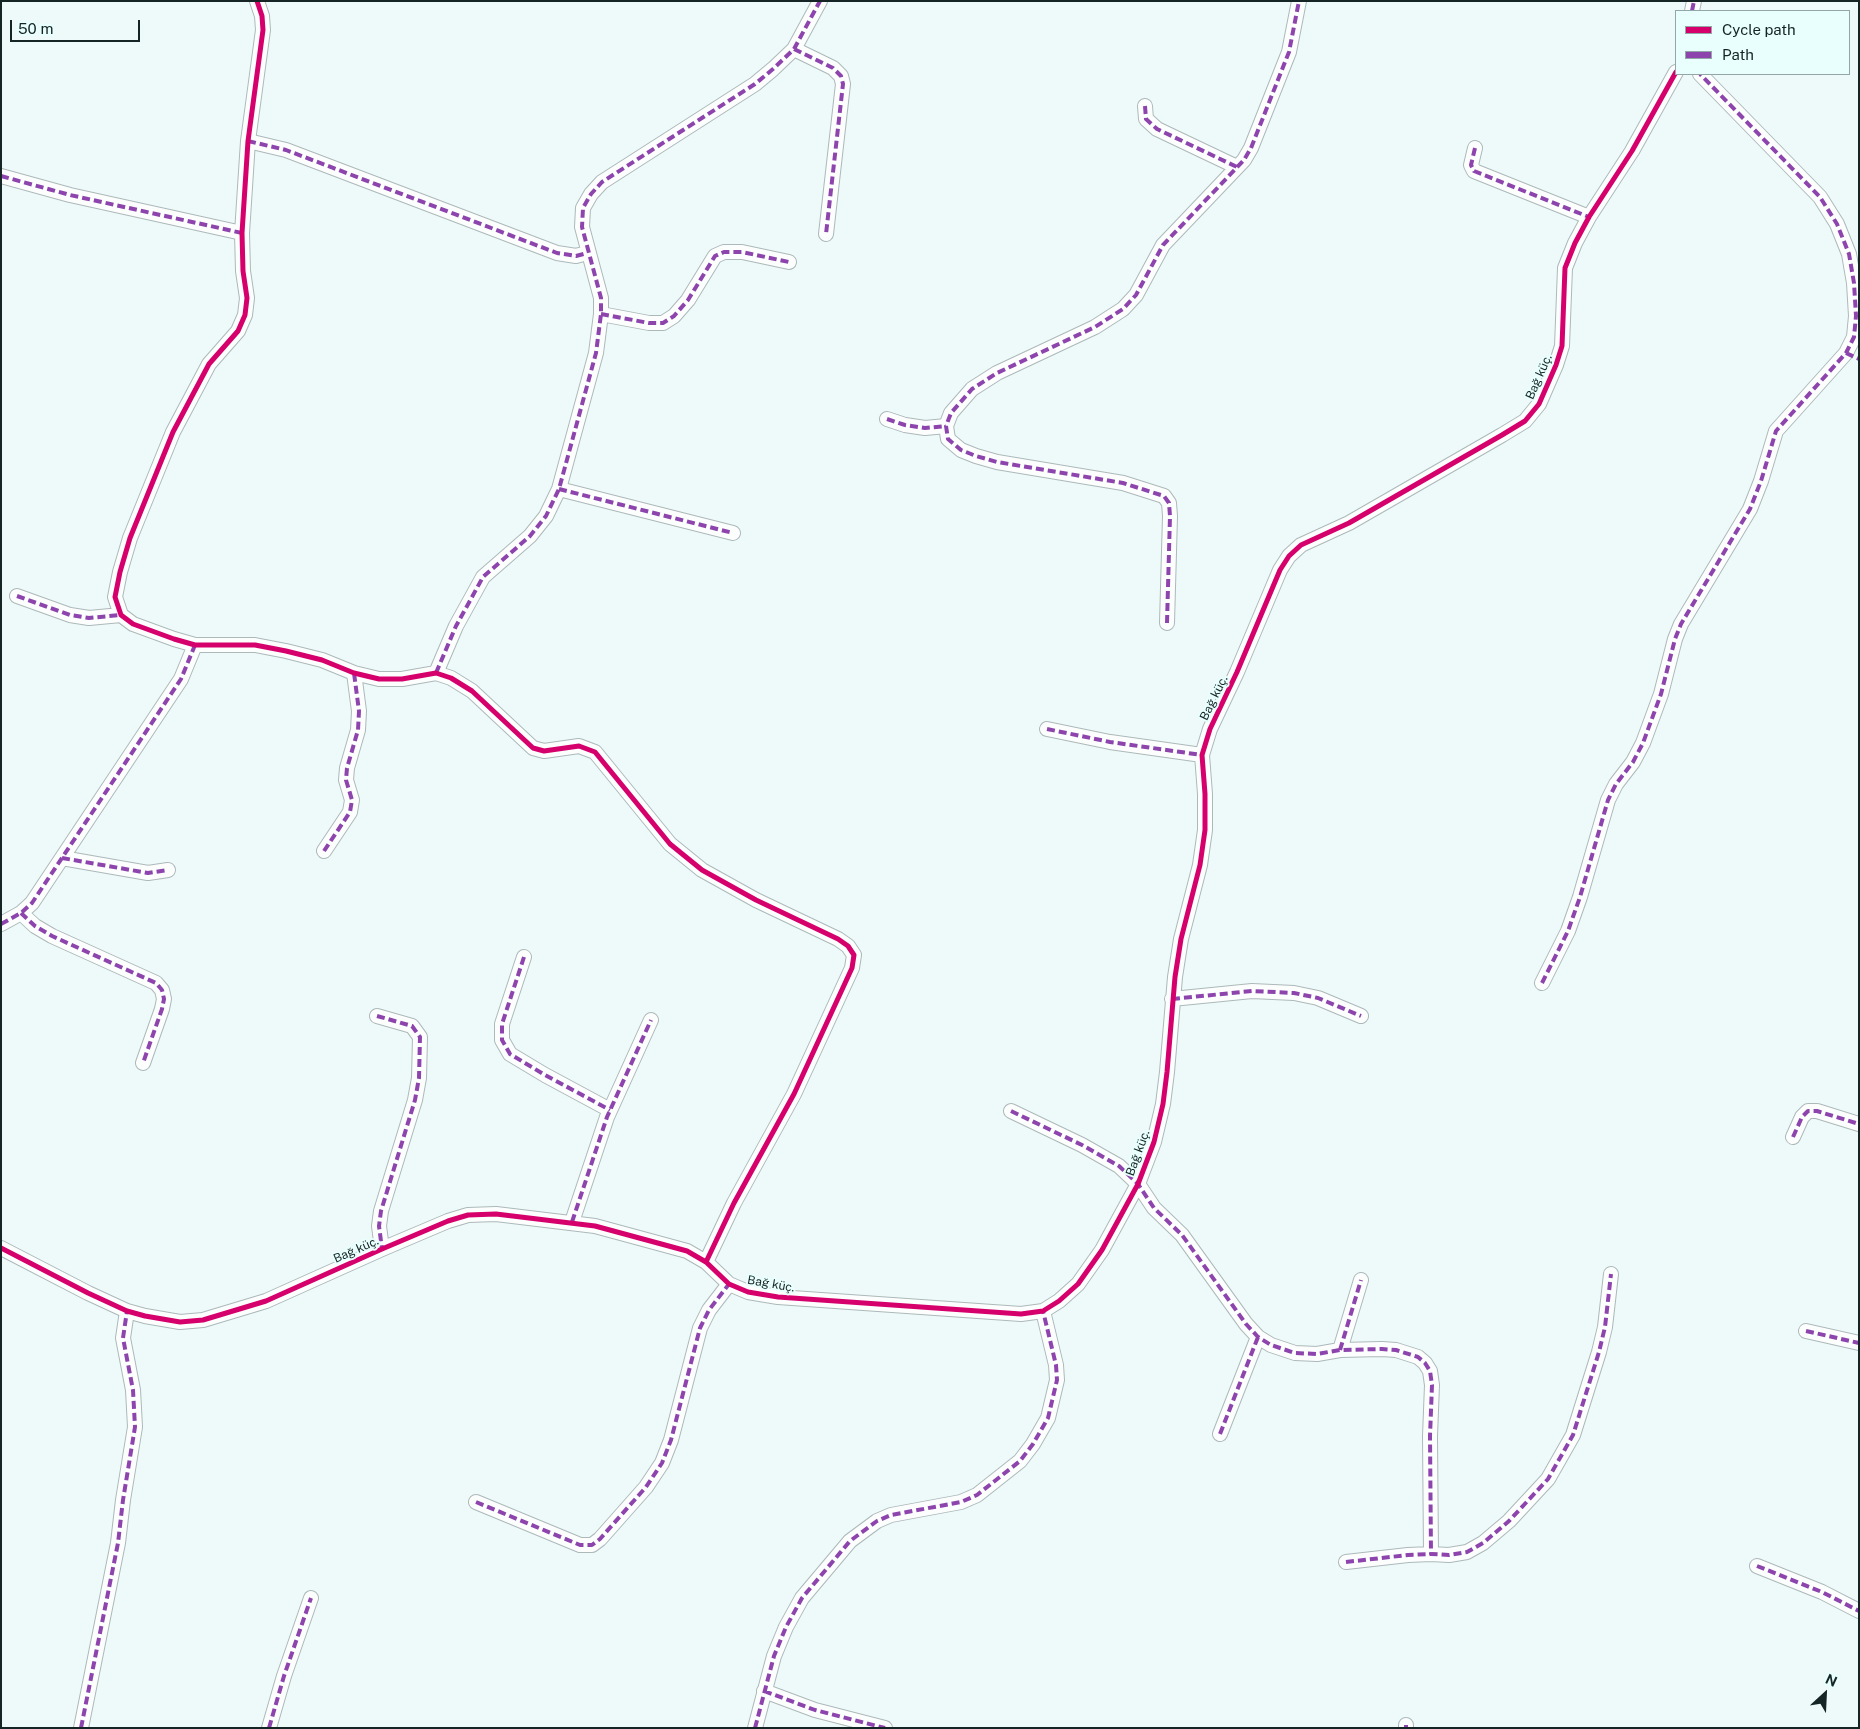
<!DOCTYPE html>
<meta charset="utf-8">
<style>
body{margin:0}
#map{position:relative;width:1860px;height:1729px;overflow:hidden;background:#edfaf9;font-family:"Public Sans",sans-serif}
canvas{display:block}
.frame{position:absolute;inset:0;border:2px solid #152424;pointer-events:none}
.legend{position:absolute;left:1675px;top:10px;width:175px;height:65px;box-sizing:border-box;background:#e8fffe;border:1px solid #94a7a7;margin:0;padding:6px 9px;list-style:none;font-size:15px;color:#152424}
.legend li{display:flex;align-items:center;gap:10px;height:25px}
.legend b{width:25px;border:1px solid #94a7a7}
.north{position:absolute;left:1800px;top:1669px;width:50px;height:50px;-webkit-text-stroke:4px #e8fffe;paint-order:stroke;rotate:25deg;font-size:14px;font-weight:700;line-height:20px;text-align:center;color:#152424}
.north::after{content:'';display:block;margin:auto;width:18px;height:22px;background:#152424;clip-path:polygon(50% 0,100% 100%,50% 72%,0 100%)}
.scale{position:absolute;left:10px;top:20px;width:130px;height:22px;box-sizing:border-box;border:2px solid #152424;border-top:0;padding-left:6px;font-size:15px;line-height:18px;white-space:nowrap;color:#152424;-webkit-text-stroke:4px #e8fffe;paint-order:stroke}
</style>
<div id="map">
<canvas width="1860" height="1729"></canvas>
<div class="frame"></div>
<ul class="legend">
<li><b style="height:6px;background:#d6006c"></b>Cycle path</li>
<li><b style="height:6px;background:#8e44ad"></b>Path</li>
</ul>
<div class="north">N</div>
<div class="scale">50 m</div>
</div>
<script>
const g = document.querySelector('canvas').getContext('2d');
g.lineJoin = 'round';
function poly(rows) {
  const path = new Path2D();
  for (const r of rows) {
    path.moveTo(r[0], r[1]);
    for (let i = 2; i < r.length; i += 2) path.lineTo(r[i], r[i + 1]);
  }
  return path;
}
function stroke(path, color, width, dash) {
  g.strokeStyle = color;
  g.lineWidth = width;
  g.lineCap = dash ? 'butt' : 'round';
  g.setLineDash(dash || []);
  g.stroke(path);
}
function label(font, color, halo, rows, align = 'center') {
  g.font = font + ' "Public Sans",sans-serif';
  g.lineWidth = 4;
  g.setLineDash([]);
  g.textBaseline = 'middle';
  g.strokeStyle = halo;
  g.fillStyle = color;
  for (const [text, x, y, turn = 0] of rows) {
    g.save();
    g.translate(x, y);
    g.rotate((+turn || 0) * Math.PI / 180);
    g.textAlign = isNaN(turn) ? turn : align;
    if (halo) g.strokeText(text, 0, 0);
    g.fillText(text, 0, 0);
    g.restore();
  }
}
const street = poly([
 [257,1,262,16,263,30,248,141,242,233,243,271,247,298,245,315,238,331,209,364,173,432,130,538,120,572,115,597,121,615,133,624,174,639,195,645,255,645,286,651,322,660,354,673,379,679,402,679,436,673,451,678,472,691,533,748,544,751,579,746,595,752,670,844,702,870,756,900,838,939,848,946,854,955,852,968,794,1094,734,1203,706,1262],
 [1692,11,1694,1],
 [794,49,833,68,841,76,843,84,826,234],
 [1145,106,1146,119,1157,129,1237,167],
 [248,141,286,150,557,253,576,256,587,253],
 [1475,148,1471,165,1474,171,1589,217],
 [1,176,70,195,242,233],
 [601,314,649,323,663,323,674,316,688,300,715,256,724,252,742,252,789,262],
 [887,419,905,425,925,428,946,426],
 [559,489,733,533],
 [17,596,70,615,89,618,121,615],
 [1167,623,1170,516,1169,503,1164,496,1123,483,997,462,976,456,961,450,948,439,946,426,951,413,972,389,997,373,1095,327,1123,309,1136,295,1163,245,1244,160,1251,148,1289,52,1299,1],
 [436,673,456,626,483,577,530,536,546,516,559,489,596,353,601,314,601,298,582,227,583,208,591,194,602,182,755,84,773,69,794,49,820,1],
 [1047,729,1110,742,1202,755],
 [324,851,350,812,352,800,346,780,347,768,358,730,359,711,354,673],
 [62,858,148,873,168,870],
 [21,913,35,926,52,936,156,983,162,990,164,999,162,1009,143,1063],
 [1,924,21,913,32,903,181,679,195,645],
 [524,957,502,1024,502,1040,510,1054,545,1075,610,1110],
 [1542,983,1568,931,1580,897,1608,800,1616,784,1633,762,1643,743,1661,694,1675,639,1681,624,1750,509,1761,481,1776,431,1846,353,1854,337,1856,316,1854,283,1849,254,1837,224,1820,197,1700,74],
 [1172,999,1252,991,1294,993,1318,998,1361,1016],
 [377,1016,412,1026,420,1037,419,1078,415,1100,381,1211,379,1226,382,1249],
 [1011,1111,1082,1145,1119,1166,1138,1184,1154,1208,1182,1235,1246,1324,1258,1337,1271,1345,1295,1353,1317,1354,1340,1350,1382,1349,1396,1350,1418,1357,1425,1363,1430,1371,1432,1385,1430,1436,1431,1554,1449,1555,1467,1552,1483,1543,1509,1521,1548,1479,1573,1435,1599,1352,1605,1327,1611,1274],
 [1793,1137,1802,1117,1808,1111,1817,1111,1859,1124],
 [572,1222,607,1117,651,1020],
 [1,1248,88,1293,127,1311,145,1316,180,1322,203,1320,266,1301,382,1249,448,1221,468,1215,496,1214,595,1226,665,1245,687,1251,706,1262,729,1284,748,1292,778,1297,1021,1314,1043,1311,1059,1301,1078,1284,1102,1250,1138,1184,1154,1142,1163,1104,1167,1072,1175,977,1181,939,1200,865,1205,830,1205,794,1202,755,1210,729,1237,672,1280,570,1289,556,1301,545,1349,523,1502,435,1525,421,1539,404,1556,365,1562,346,1565,268,1575,243,1589,217,1632,151,1676,72],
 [1806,1331,1859,1343],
 [1340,1350,1361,1280],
 [1220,1434,1258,1337],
 [476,1502,580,1545,592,1545,600,1539,646,1487,662,1463,671,1440,700,1328,709,1310,729,1284],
 [1346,1562,1408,1555,1431,1554],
 [1757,1566,1822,1592,1859,1611],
 [764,1691,815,1710,885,1728],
 [1406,1725,1406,1728],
 [81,1728,118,1543,123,1500,135,1427,133,1390,123,1338,127,1311],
 [269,1728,284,1676,311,1598],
 [755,1728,774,1656,786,1627,802,1598,850,1541,877,1521,891,1515,961,1502,977,1495,1020,1461,1033,1444,1048,1418,1057,1380,1056,1365,1043,1311]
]);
const quiet = poly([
 [1692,11,1694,1],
 [794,49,833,68,841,76,843,84,826,234],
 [1145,106,1146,119,1157,129,1237,167],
 [248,141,286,150,557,253,576,256,587,253],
 [1475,148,1471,165,1474,171,1589,217],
 [1,176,70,195,242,233],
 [601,314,649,323,663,323,674,316,688,300,715,256,724,252,742,252,789,262],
 [1846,353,1859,359],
 [887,419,905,425,925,428,946,426],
 [559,489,733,533],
 [17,596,70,615,89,618,121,615],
 [1167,623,1170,516,1169,503,1164,496,1123,483,997,462,976,456,961,450,948,439,946,426,951,413,972,389,997,373,1095,327,1123,309,1136,295,1163,245,1244,160,1251,148,1289,52,1299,1],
 [436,673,456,626,483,577,530,536,546,516,559,489,596,353,601,314,601,298,582,227,583,208,591,194,602,182,755,84,773,69,794,49,820,1],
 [1047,729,1110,742,1202,755],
 [324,851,350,812,352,800,346,780,347,768,358,730,359,711,354,673],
 [62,858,148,873,168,870],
 [21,913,35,926,52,936,156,983,162,990,164,999,162,1009,143,1063],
 [1,924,21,913,32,903,181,679,195,645],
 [524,957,502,1024,502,1040,510,1054,545,1075,610,1110],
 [1542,983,1568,931,1580,897,1608,800,1616,784,1633,762,1643,743,1661,694,1675,639,1681,624,1750,509,1761,481,1776,431,1846,353,1854,337,1856,316,1854,283,1849,254,1837,224,1820,197,1700,74],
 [1172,999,1252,991,1294,993,1318,998,1361,1016],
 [377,1016,412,1026,420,1037,419,1078,415,1100,381,1211,379,1226,382,1249],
 [1011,1111,1082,1145,1119,1166,1138,1184,1154,1208,1182,1235,1246,1324,1258,1337,1271,1345,1295,1353,1317,1354,1340,1350,1382,1349,1396,1350,1418,1357,1425,1363,1430,1371,1432,1385,1430,1436,1431,1554,1449,1555,1467,1552,1483,1543,1509,1521,1548,1479,1573,1435,1599,1352,1605,1327,1611,1274],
 [1793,1137,1802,1117,1808,1111,1817,1111,1859,1124],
 [572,1222,607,1117,651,1020],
 [1806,1331,1859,1343],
 [1340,1350,1361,1280],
 [1220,1434,1258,1337],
 [476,1502,580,1545,592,1545,600,1539,646,1487,662,1463,671,1440,700,1328,709,1310,729,1284],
 [1346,1562,1408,1555,1431,1554],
 [1757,1566,1822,1592,1859,1611],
 [764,1691,815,1710,885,1728],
 [1406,1725,1406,1728],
 [81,1728,118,1543,123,1500,135,1427,133,1390,123,1338,127,1311],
 [269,1728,284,1676,311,1598],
 [755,1728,774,1656,786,1627,802,1598,850,1541,877,1521,891,1515,961,1502,977,1495,1020,1461,1033,1444,1048,1418,1057,1380,1056,1365,1043,1311]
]);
const cycleway = poly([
 [257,1,262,16,263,30,248,141,242,233,243,271,247,298,245,315,238,331,209,364,173,432,130,538,120,572,115,597,121,615,133,624,174,639,195,645,255,645,286,651,322,660,354,673,379,679,402,679,436,673,451,678,472,691,533,748,544,751,579,746,595,752,670,844,702,870,756,900,838,939,848,946,854,955,852,968,794,1094,734,1203,706,1262],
 [1,1248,88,1293,127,1311,145,1316,180,1322,203,1320,266,1301,382,1249,448,1221,468,1215,496,1214,595,1226,665,1245,687,1251,706,1262,729,1284,748,1292,778,1297,1021,1314,1043,1311,1059,1301,1078,1284,1102,1250,1138,1184,1154,1142,1163,1104,1167,1072,1175,977,1181,939,1200,865,1205,830,1205,794,1202,755,1210,729,1237,672,1280,570,1289,556,1301,545,1349,523,1502,435,1525,421,1539,404,1556,365,1562,346,1565,268,1575,243,1589,217,1632,151,1676,72]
]);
const streetNames = [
 ["Bağ küç.",1539,377,-66],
 ["Bağ küç.",1214,698,-64],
 ["Bağ küç.",1138,1153,-70],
 ["Bağ küç.",356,1250,-24],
 ["Bağ küç.",771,1284,10]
];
stroke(street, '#adb9b9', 16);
stroke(street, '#fcfefe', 14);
stroke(quiet, '#8e44ad', 4, [8, 4]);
stroke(cycleway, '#d6006c', 5);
label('12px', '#152424', '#e8fffe', streetNames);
</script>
